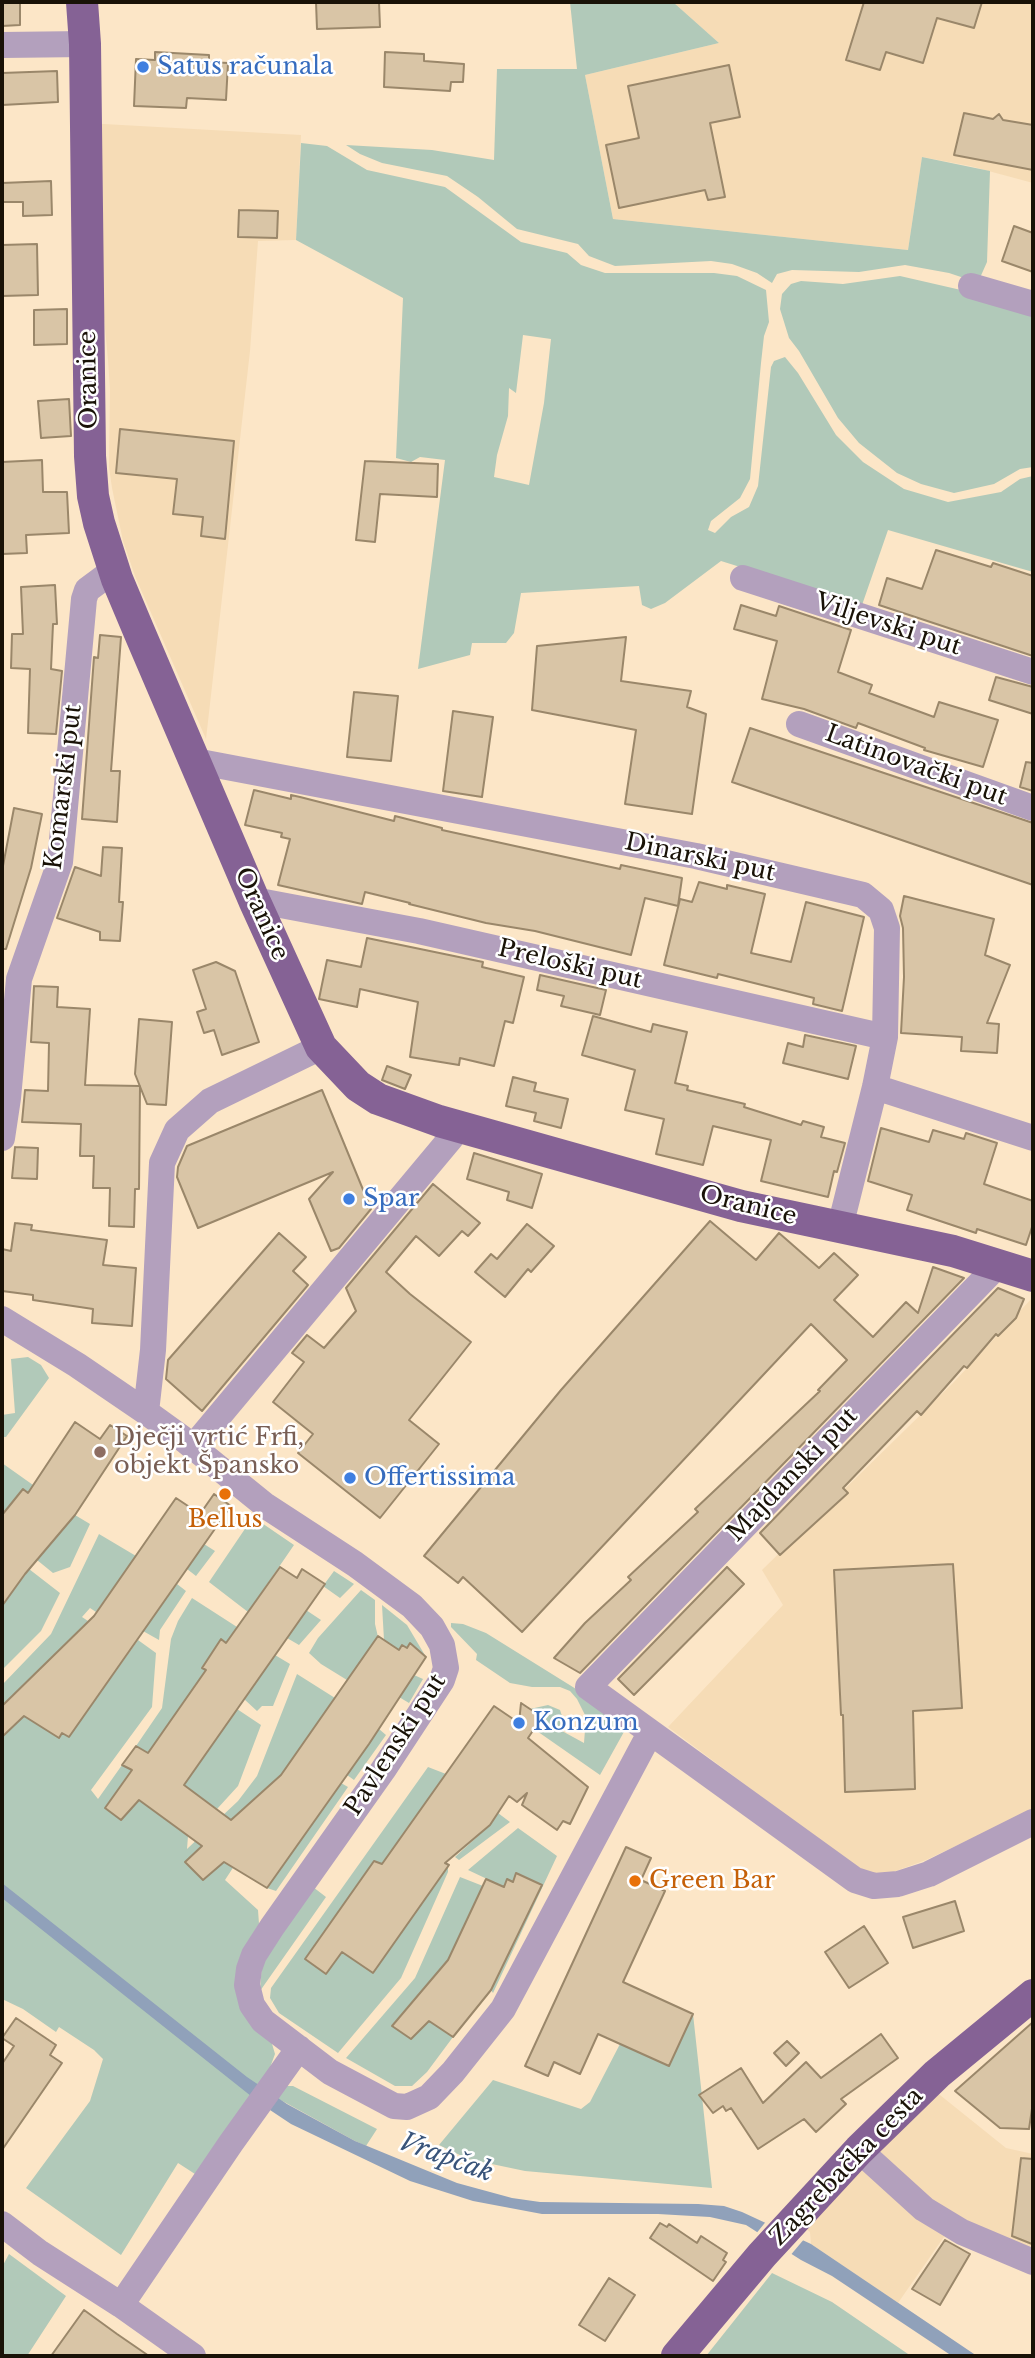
<!DOCTYPE html>
<meta charset="utf-8">
<style>
body{margin:0}
#map{position:relative;width:1035px;height:2358px;overflow:hidden;background:#fce6c7;font-family:"Libre Baskerville",serif}
canvas{display:block}
.frame{position:absolute;inset:0;border:4px solid #191207;pointer-events:none}
</style>
<div id="map">
<canvas width="1035" height="2358"></canvas>
<div class="frame"></div>
</div>
<script>
const g = document.querySelector('canvas').getContext('2d');
g.lineJoin = 'round';
function fillPath(path, color) {
  g.fillStyle = color;
  g.fill(path, 'evenodd');
}
function poly(rows) {
  const path = new Path2D();
  for (const r of rows) {
    path.moveTo(r[0], r[1]);
    for (let i = 2; i < r.length; i += 2) path.lineTo(r[i], r[i + 1]);
  }
  return path;
}
function stroke(path, color, width, dash) {
  g.strokeStyle = color;
  g.lineWidth = width;
  g.lineCap = dash ? 'butt' : 'round';
  g.setLineDash(dash || []);
  g.stroke(path);
}
function label(font, color, halo, rows, align = 'center') {
  g.font = font + ' "Libre Baskerville",serif';
  g.lineWidth = 5;
  g.setLineDash([]);
  g.textBaseline = 'middle';
  g.strokeStyle = halo;
  g.fillStyle = color;
  for (const [text, x, y, turn = 0] of rows) {
    g.save();
    g.translate(x, y);
    g.rotate((+turn || 0) * Math.PI / 180);
    g.textAlign = isNaN(turn) ? turn : align;
    if (halo) g.strokeText(text, 0, 0);
    g.fillText(text, 0, 0);
    g.restore();
  }
}
const built = poly([
 [673,2,1033,2,1033,183,970,166,922,157,908,250,613,219,585,75,719,43],
 [86,123,301,135,296,240,258,241,250,351,206,739,135,576,123,541,112,488,109,467,110,389,108,360],
 [1033,1297,1033,1810,926,1860,893,1872,876,1874,867,1872,850,1863,668,1727,783,1605,762,1570,953,1383],
 [935,2091,1006,2148,1033,2154,1032,2253,955,2221,898,2303,811,2244,810,2232,803,2226]
]);
const green = poly([
 [570,2,673,2,719,43,585,75,613,219,908,250,922,157,990,171,987,262,979,280,970,280,949,273,905,265,859,272,792,270,777,274,772,283,757,273,732,264,711,261,615,266,589,256,578,244,517,229,478,197,447,176,382,163,360,154,346,145,432,150,494,160,497,69,577,69],
 [301,143,327,146,367,170,445,187,521,242,567,253,581,265,605,273,714,273,737,276,766,290,769,322,764,336,761,363,750,479,740,498,711,521,708,530,715,533,731,517,749,507,758,486,771,367,774,361,785,357,798,373,836,435,863,462,904,489,948,502,1001,492,1020,479,1033,476,1033,572,888,530,862,605,721,561,665,603,651,609,642,605,639,586,521,593,514,633,506,643,472,643,470,655,418,669,445,460,420,457,411,462,396,458,403,298,296,240],
 [523,335,551,339,544,403,529,485,494,477,497,455,508,416,509,388,516,393],
 [900,276,961,290,1033,312,1033,467,1020,469,994,484,954,493,921,484,897,473,859,443,838,418,799,351,789,338,780,309,782,294,791,284,801,281,843,284],
 [28,1357,41,1365,49,1378,6,1437,2,1437,2,1415,15,1413,11,1359],
 [2,1463,50,1497,45,1505,23,1489,2,1515],
 [75,1515,90,1524,70,1567,53,1573,37,1560],
 [253,1517,294,1545,248,1612,209,1582],
 [99,1534,136,1556,96,1612,90,1608,82,1617,88,1621,2,1706,2,1685,51,1634],
 [204,1544,215,1551,196,1576,187,1569],
 [29,1569,60,1593,41,1631,2,1670,2,1606],
 [334,1571,354,1584,340,1598,323,1586],
 [177,1584,186,1591,160,1630,159,1640,143,1631],
 [361,1590,375,1600,375,1624,378,1637,347,1680,321,1664,309,1653,318,1638],
 [192,1598,237,1627,226,1643,221,1640,202,1667,206,1670,148,1753,136,1746,162,1708,171,1639,178,1621],
 [382,1605,407,1625,426,1657,410,1643,407,1648,402,1645,399,1650,384,1640],
 [306,1610,321,1620,299,1645,287,1638],
 [451,1623,463,1624,486,1633,605,1707,625,1730,600,1775,534,1729,530,1709,548,1705,560,1710,564,1722,562,1731,584,1743,586,1717,577,1699,570,1691,560,1687,532,1687,510,1683,476,1660,477,1654,451,1627],
 [138,1640,156,1653,152,1707,91,1790,98,1799,122,1765,132,1770,105,1808,121,1819,144,1794,188,1836,187,1849,238,1801,257,1776,297,1674,335,1698,281,1775,185,1862,203,1880,234,1853,240,1857,225,1880,258,1910,259,1924,244,1948,275,2054,268,2073,195,2174,178,2163,121,2255,26,2188,90,2101,103,2059,94,2050,59,2027,56,2032,23,2009,2,1999,2,1724,9,1729,39,1702,58,1737,62,1733,69,1737],
 [275,1655,290,1664,273,1706,262,1706,257,1711,244,1699],
 [414,1675,423,1679,409,1703,399,1697],
 [237,1709,261,1725,238,1786,217,1809,184,1785],
 [379,1729,386,1735,354,1780,347,1775],
 [428,1767,446,1774,382,1864,374,1861,305,1959,326,1974,342,1952,448,1867,448,1872,401,1978,338,2053,279,2013,270,1998,271,1988],
 [341,1783,348,1787,276,1891,267,1888],
 [498,1813,510,1822,459,1860,455,1857,490,1825],
 [518,1828,557,1856,493,1993,491,1990,517,1874,513,1882,507,1880,504,1887,468,1870],
 [460,1877,483,1886,448,1960,392,2025,411,2039,429,2021,453,2037,427,2072,412,2086,395,2086,346,2058,415,1978],
 [313,1887,326,1897,260,1991,262,1962],
 [693,2014,712,2188,525,2171,468,2159,439,2145,493,2080,581,2109,590,2102,620,2044,669,2066],
 [287,2086,293,2086,377,2129,366,2146,355,2141,277,2098],
 [9,2254,66,2296,27,2356,2,2356,2,2267],
 [772,2273,832,2302,911,2356,706,2356]
]);
const water = poly([
 [2,1883,247,2077,287,2104,355,2141,457,2183,512,2198,540,2202,698,2204,724,2206,742,2212,811,2244,977,2356,952,2356,832,2276,801,2260,746,2225,710,2217,658,2214,542,2214,473,2201,410,2181,291,2124,261,2104,2,1898]
]);
const pier = poly([
 [768,2219,805,2238,789,2257,755,2235]
]);
const building = poly([
 [2,2,20,2,20,25,2,26,2,2],
 [316,2,379,2,380,27,317,29,316,2],
 [864,2,982,2,974,28,937,18,923,63,886,52,880,70,846,60,864,2],
 [155,52,209,55,209,62,228,63,226,100,187,98,186,108,134,106,136,59,155,60,155,52],
 [385,52,424,54,424,61,464,64,463,82,451,82,450,91,384,87,385,52],
 [729,65,740,117,710,123,725,197,708,200,705,190,619,208,606,145,639,138,628,86,729,65],
 [57,71,58,102,2,105,2,73,57,71],
 [964,113,993,119,999,114,1003,120,1033,125,1033,170,954,155,964,113],
 [51,181,52,215,23,216,23,202,2,202,2,183,51,181],
 [239,210,278,211,277,238,238,237,239,210],
 [1014,226,1033,233,1033,272,1002,261,1014,226],
 [37,244,38,295,2,296,2,245,37,244],
 [67,309,67,344,34,345,34,310,67,309],
 [69,399,71,436,41,438,38,401,69,399],
 [120,429,234,441,225,539,201,536,203,517,173,514,177,479,116,473,120,429],
 [42,460,43,492,67,492,69,533,26,535,27,553,2,554,2,462,42,460],
 [365,461,438,464,437,497,380,494,375,542,356,540,365,461],
 [936,550,991,567,993,563,1033,576,1033,656,879,605,887,578,922,589,936,550],
 [55,585,57,624,53,624,51,669,62,671,56,734,28,733,30,669,11,668,12,634,23,634,21,587,55,585],
 [741,605,776,616,779,606,851,630,838,672,872,685,869,693,934,717,939,702,998,720,983,767,924,750,925,748,858,723,856,728,804,709,762,699,777,641,734,629,741,605],
 [100,635,121,637,111,771,120,771,117,822,82,819,94,657,98,658,100,635],
 [626,637,621,681,691,691,687,707,706,714,692,814,625,804,636,730,532,710,537,646,626,637],
 [996,677,1033,687,1033,714,989,700,996,677],
 [354,692,398,696,391,761,347,757,354,692],
 [453,711,493,717,482,797,443,791,453,711],
 [750,728,1033,823,1033,885,732,782,750,728],
 [1026,762,1033,763,1033,791,1020,787,1026,762],
 [254,790,291,799,291,795,300,797,394,821,395,816,442,828,442,830,620,869,621,865,682,878,678,906,645,898,631,955,535,931,486,923,409,904,410,903,365,892,362,904,278,885,290,839,281,837,282,833,245,825,254,790],
 [14,808,42,814,31,868,6,949,2,949,2,871,14,808],
 [103,847,122,848,119,902,123,902,120,941,100,940,100,932,57,918,75,867,101,876,103,847],
 [699,882,727,889,727,885,765,894,751,953,791,962,806,902,864,917,842,1011,813,1004,814,998,718,974,717,978,664,965,680,899,692,902,699,882],
 [904,896,994,919,985,955,1010,965,987,1023,999,1024,997,1053,961,1051,962,1037,901,1033,904,977,903,928,900,916,904,896],
 [367,938,483,962,482,967,524,977,513,1023,505,1021,494,1066,460,1058,459,1065,410,1057,418,1002,360,989,357,1007,319,999,327,960,361,967,367,938],
 [216,962,235,971,259,1042,222,1055,214,1030,204,1033,197,1012,206,1009,193,970,216,962],
 [540,975,606,990,600,1015,561,1006,564,996,537,990,540,975],
 [34,986,58,987,57,1007,90,1009,85,1085,140,1086,139,1189,135,1189,134,1227,109,1226,110,1188,93,1188,94,1156,80,1156,81,1124,22,1122,25,1090,48,1091,49,1043,31,1042,34,986],
 [593,1016,651,1032,653,1024,687,1032,675,1083,688,1086,687,1090,745,1104,744,1107,801,1125,803,1121,824,1127,821,1137,845,1143,837,1172,834,1171,828,1197,761,1181,771,1140,713,1126,703,1165,656,1154,664,1119,625,1110,635,1070,582,1055,593,1016],
 [139,1019,172,1022,166,1105,147,1104,135,1074,139,1019],
 [805,1035,856,1046,848,1079,783,1063,788,1043,803,1047,805,1035],
 [387,1066,411,1075,405,1089,382,1080,387,1066],
 [513,1077,536,1083,534,1091,568,1099,561,1128,534,1121,536,1113,506,1106,513,1077],
 [322,1090,371,1209,339,1248,331,1251,309,1199,333,1172,198,1228,177,1177,178,1167,187,1146,322,1090],
 [881,1128,929,1142,933,1130,964,1139,966,1133,997,1143,984,1184,1033,1201,1033,1224,1026,1245,977,1229,976,1233,907,1210,912,1195,868,1181,881,1128],
 [15,1147,38,1148,37,1179,12,1178,15,1147],
 [474,1153,542,1174,532,1208,507,1200,509,1192,467,1179,474,1153],
 [433,1184,480,1223,468,1236,462,1231,439,1256,416,1236,386,1272,410,1294,471,1342,409,1420,439,1444,380,1518,298,1453,313,1434,273,1402,304,1362,292,1353,307,1335,324,1348,356,1311,346,1288,433,1184],
 [710,1221,756,1260,779,1233,819,1268,834,1253,858,1275,834,1300,873,1337,906,1302,918,1313,933,1267,964,1278,580,1673,554,1658,585,1623,631,1580,628,1577,698,1512,695,1509,820,1391,818,1390,847,1360,811,1324,522,1632,463,1577,458,1583,424,1556,561,1390,710,1221],
 [15,1223,32,1225,31,1230,107,1240,103,1265,136,1268,132,1326,92,1323,93,1309,33,1300,33,1295,2,1291,2,1249,11,1251,15,1223],
 [527,1224,554,1246,531,1272,528,1269,505,1297,475,1272,491,1254,497,1259,527,1224],
 [279,1233,306,1257,293,1271,308,1285,202,1411,166,1379,168,1360,279,1233],
 [998,1288,1024,1299,1016,1318,998,1336,996,1334,967,1368,964,1366,921,1415,917,1411,843,1488,848,1493,780,1555,760,1533,998,1288],
 [75,1422,100,1439,110,1425,127,1436,75,1515,25,1574,2,1606,2,1515,23,1489,28,1493,75,1422],
 [214,1494,231,1506,69,1737,62,1733,59,1738,24,1716,2,1737,2,1706,94,1616,176,1498,200,1514,214,1494],
 [953,1564,962,1708,913,1711,915,1789,845,1792,843,1715,841,1715,834,1570,953,1564],
 [280,1567,297,1578,302,1569,325,1584,184,1785,231,1820,281,1775,378,1636,399,1650,402,1645,407,1648,410,1643,426,1657,369,1744,267,1888,224,1862,203,1880,185,1862,202,1846,139,1800,121,1820,105,1808,132,1770,122,1765,136,1746,148,1753,206,1670,202,1668,221,1639,226,1643,280,1567],
 [727,1567,744,1584,634,1695,618,1679,727,1567],
 [521,1703,542,1717,528,1738,588,1787,570,1824,563,1821,557,1830,522,1805,527,1793,517,1802,509,1796,490,1825,445,1863,449,1865,373,1973,342,1952,326,1974,305,1959,374,1861,382,1864,494,1706,519,1723,521,1703],
 [626,1847,651,1858,641,1880,665,1891,623,1982,693,2014,669,2066,598,2034,580,2074,554,2062,548,2076,525,2066,626,1847],
 [516,1873,542,1885,491,1990,453,2037,429,2021,411,2039,392,2026,448,1960,486,1879,504,1887,507,1879,513,1882,516,1873],
 [955,1901,964,1931,913,1948,903,1917,955,1901],
 [864,1926,888,1963,849,1988,825,1952,864,1926],
 [16,2018,56,2045,50,2055,62,2063,2,2150,2,2064,14,2046,2,2038,16,2018],
 [1033,2022,1033,2102,1029,2129,1000,2128,955,2091,1033,2022],
 [881,2034,898,2058,841,2099,846,2104,816,2132,804,2119,758,2149,731,2108,726,2111,723,2106,713,2113,699,2095,741,2068,763,2103,806,2062,821,2078,881,2034],
 [787,2041,799,2053,786,2066,774,2053,787,2041],
 [1021,2158,1033,2159,1032,2244,1012,2236,1021,2158],
 [660,2223,667,2227,669,2224,697,2243,701,2236,727,2253,723,2260,726,2262,713,2281,650,2238,660,2223],
 [945,2240,970,2254,940,2305,912,2289,945,2240],
 [609,2278,635,2295,605,2341,579,2325,609,2278],
 [84,2310,117,2334,149,2356,51,2356,84,2310]
]);
const minor = poly([
 [2,45,85,44],
 [971,286,1033,304],
 [743,578,1033,672],
 [799,724,1033,808],
 [195,761,696,856,863,895,881,910,887,928,885,1037,875,1087,840,1227],
 [254,900,419,931,885,1037],
 [875,1087,1033,1138],
 [2,1138,8,1098,19,979,60,862,84,599,87,590,114,570],
 [999,1264,588,1687,855,1880,874,1886,898,1884,929,1874,1033,1822],
 [2,1319,77,1365,146,1412,182,1438,266,1506,355,1564,412,1606,432,1627,442,1645,446,1668,442,1680,383,1770,272,1927,254,1955,249,1969,247,1985,252,2005,263,2021,330,2072,394,2106,407,2107,429,2097,453,2072,503,2009,650,1733],
 [146,1412,153,1350,162,1163,177,1130,210,1101,321,1047],
 [193,1447,451,1138,457,1126],
 [859,2150,924,2209,962,2232,1033,2262],
 [2,2224,40,2253,121,2305,193,2356],
 [121,2305,231,2143,299,2048]
]);
const major = poly([
 [82,2,85,44,90,456,93,496,99,523,117,579,138,629,254,900,321,1047,358,1086,378,1099,439,1121,741,1206,953,1251,1033,1276],
 [677,2356,762,2255,859,2150,937,2074,1033,1995]
]);
const markers = [
 [143,67,7,"#3f7fe0"],
 [349,1199,7,"#3f7fe0"],
 [100,1452,7,"#8d6e63"],
 [350,1478,7,"#3f7fe0"],
 [225,1494,7,"#e8710a"],
 [519,1723,7,"#3f7fe0"],
 [635,1881,7,"#e8710a"]
];
const shopNames = [
 ["Satus računala",157,67],
 ["Spar",363,1199],
 ["Offertissima",364,1478],
 ["Konzum",533,1723]
];
const streetNames = [
 ["Oranice",89,380,-91],
 ["Viljevski put",888,625,18],
 ["Latinovački put",916,766,20],
 ["Komarski put",64,787,-83],
 ["Dinarski put",700,858,12],
 ["Oranice",261,914,66],
 ["Preloški put",570,965,13],
 ["Oranice",748,1206,14],
 ["Majdanski put",793,1475,-46],
 ["Pavlenski put",396,1745,-57],
 ["Zagrebačka cesta",847,2167,-46]
];
const educationNames = [
 ["Dječji vrtić Frfi,",114,1438],
 ["objekt Špansko",114,1466]
];
const foodNames = [
 ["Bellus",225,1520],
 ["Green Bar",649,1881,"left"]
];
const waterNames = [
 ["Vrapčak",446,2158,20]
];
fillPath(built, '#f6dcb6');
fillPath(green, '#b1c9b9');
fillPath(water, '#90a1ba');
fillPath(pier, '#fce6c7');
fillPath(building, '#d9c5a6');
stroke(building, '#9a876a', 2);
stroke(minor, '#b3a0bd', 26);
stroke(major, '#856295', 32);
for (const [x, y, r, color] of markers) {
  const dot = new Path2D();
  dot.arc(x, y, r, 0, 2 * Math.PI);
  g.fillStyle = color;
  g.fill(dot);
  stroke(dot, '#fff', 2.5);
}
label('24px', '#366cbe', '#fff', shopNames, 'left');
label('24px', '#191207', '#fff', streetNames);
label('24px', '#785e54', '#fff', educationNames, 'left');
label('24px', '#c56008', '#fff', foodNames);
label('italic 26px', '#39547a', '#fff', waterNames);
</script>
